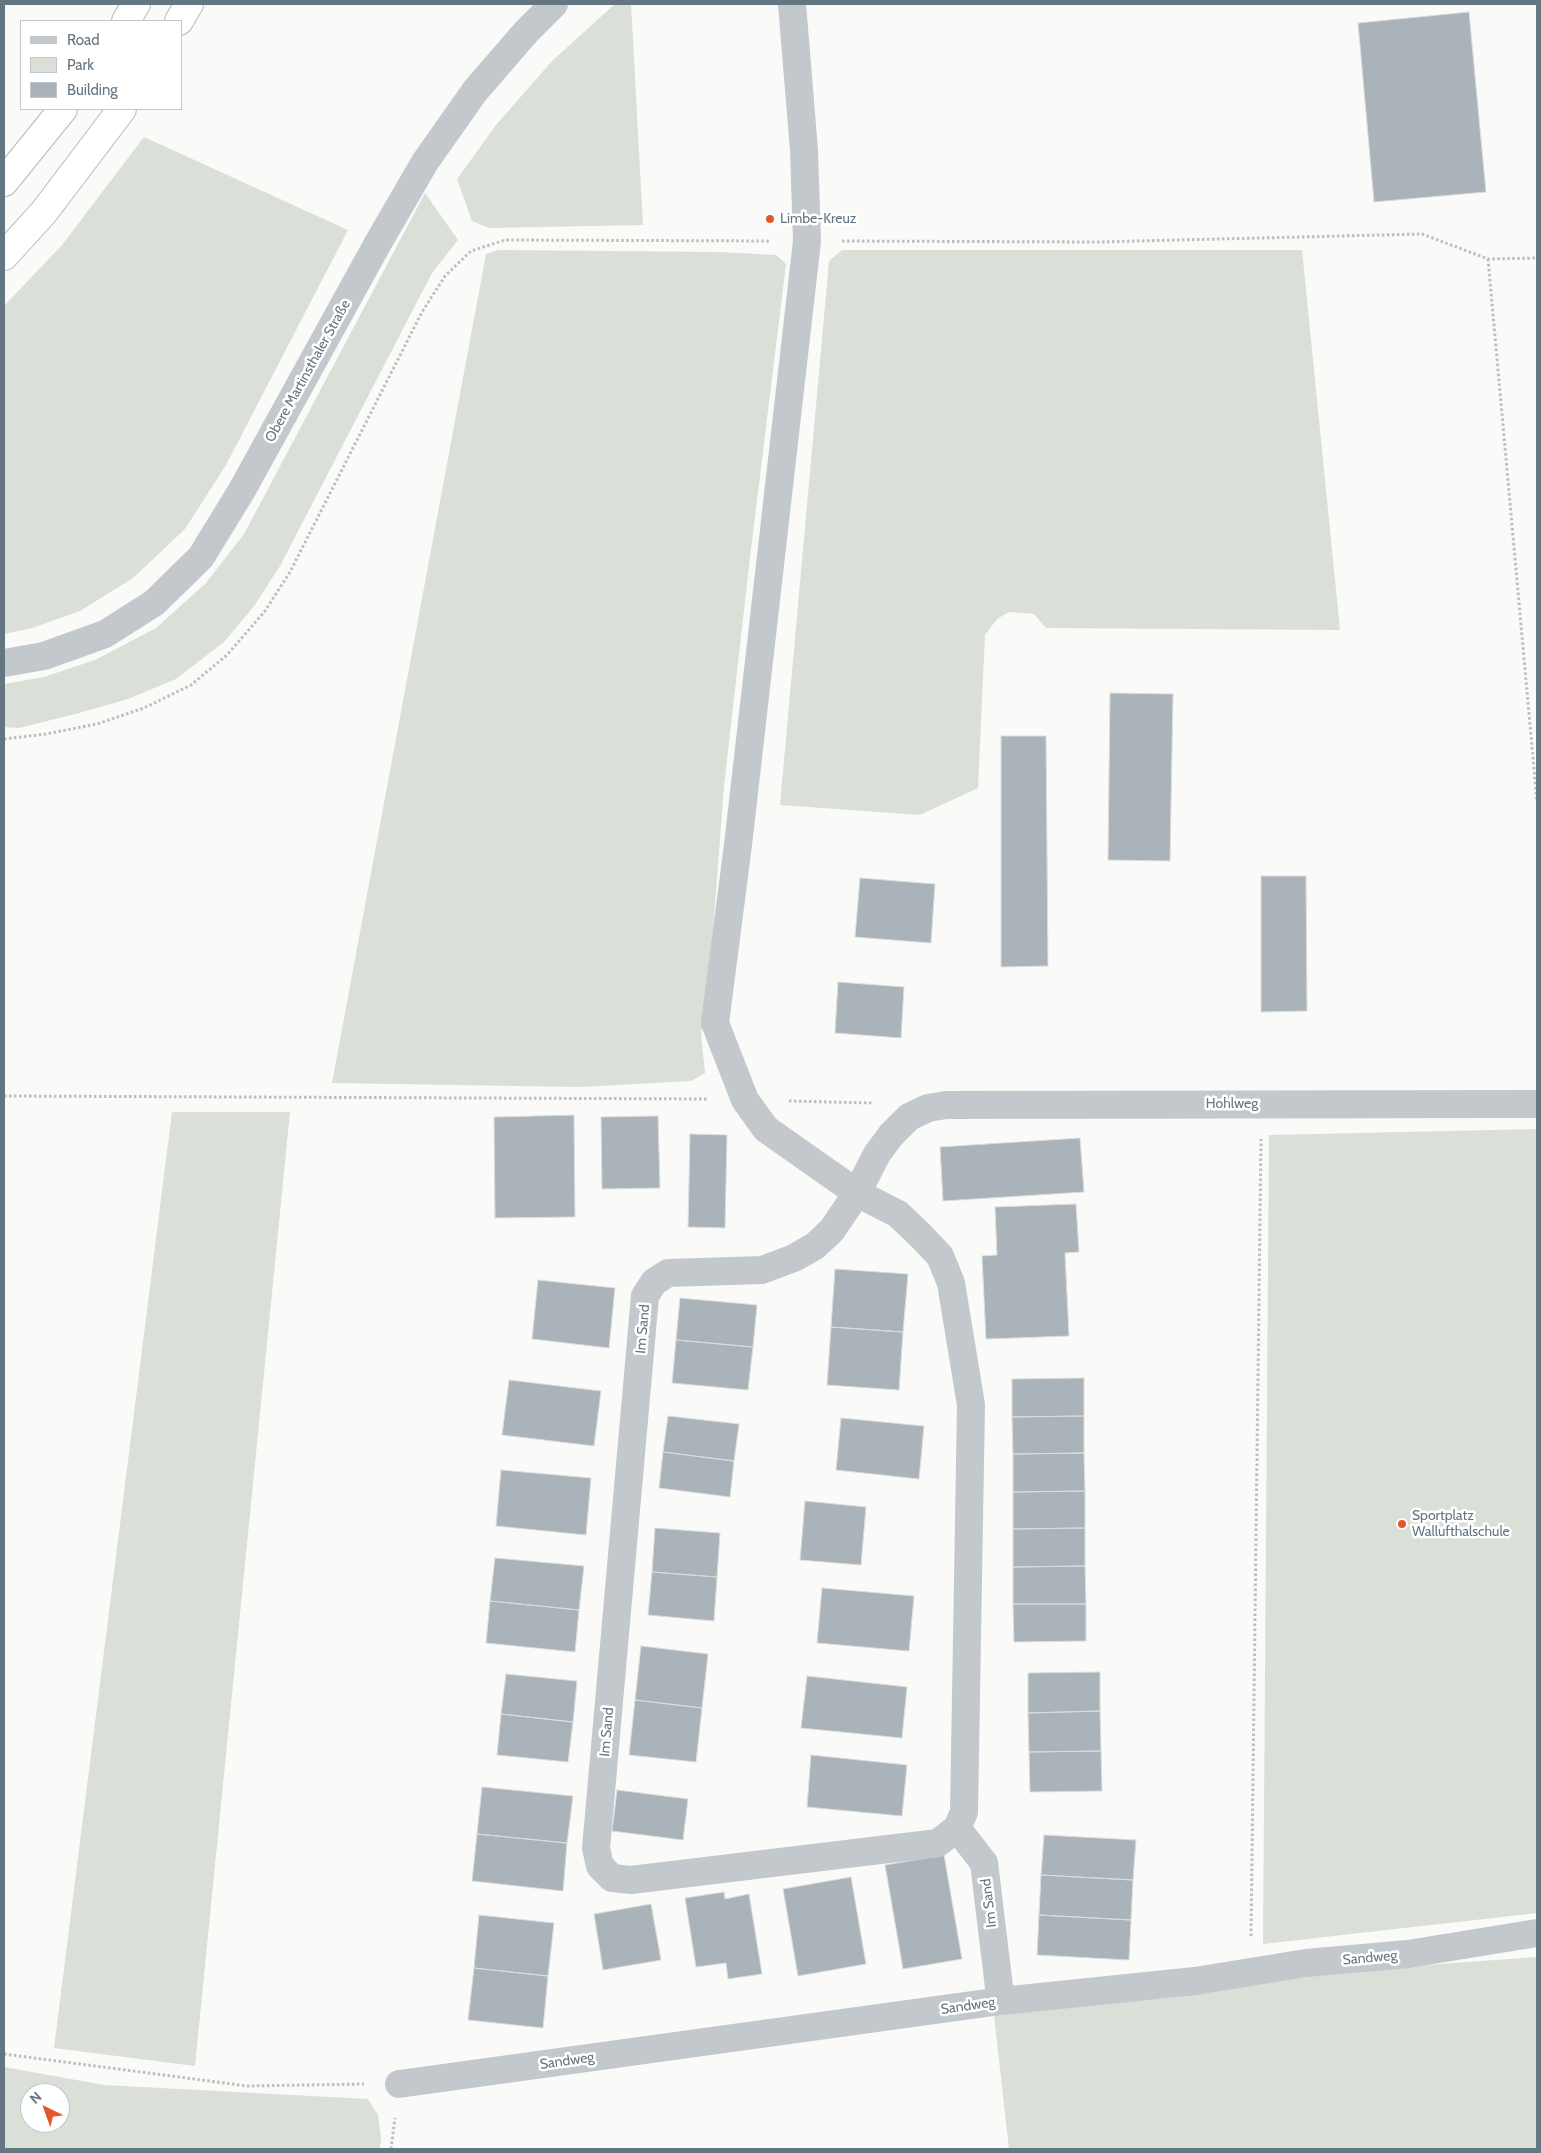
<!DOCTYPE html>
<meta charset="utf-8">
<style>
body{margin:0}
#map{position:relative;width:1541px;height:2153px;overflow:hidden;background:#fafaf8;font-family:Cabin,sans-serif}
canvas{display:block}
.frame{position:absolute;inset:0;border:5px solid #657683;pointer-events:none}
.legend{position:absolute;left:20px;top:20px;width:162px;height:90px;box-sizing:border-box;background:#fff;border:1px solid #c1c8cd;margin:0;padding:6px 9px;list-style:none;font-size:15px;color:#657683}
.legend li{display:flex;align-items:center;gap:10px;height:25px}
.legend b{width:25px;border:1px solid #c1c8cd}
.north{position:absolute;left:20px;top:2083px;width:50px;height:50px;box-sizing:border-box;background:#fff;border:1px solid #c1c8cd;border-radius:50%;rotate:318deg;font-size:14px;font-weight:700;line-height:20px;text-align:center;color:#657683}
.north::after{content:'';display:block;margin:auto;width:18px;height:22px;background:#e4572e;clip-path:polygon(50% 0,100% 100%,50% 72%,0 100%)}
</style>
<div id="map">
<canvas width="1541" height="2153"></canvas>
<div class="frame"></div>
<ul class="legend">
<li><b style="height:6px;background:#c3c8cc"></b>Road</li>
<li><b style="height:14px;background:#dadfd7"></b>Park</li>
<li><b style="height:14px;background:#aab3b9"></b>Building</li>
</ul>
<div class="north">N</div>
</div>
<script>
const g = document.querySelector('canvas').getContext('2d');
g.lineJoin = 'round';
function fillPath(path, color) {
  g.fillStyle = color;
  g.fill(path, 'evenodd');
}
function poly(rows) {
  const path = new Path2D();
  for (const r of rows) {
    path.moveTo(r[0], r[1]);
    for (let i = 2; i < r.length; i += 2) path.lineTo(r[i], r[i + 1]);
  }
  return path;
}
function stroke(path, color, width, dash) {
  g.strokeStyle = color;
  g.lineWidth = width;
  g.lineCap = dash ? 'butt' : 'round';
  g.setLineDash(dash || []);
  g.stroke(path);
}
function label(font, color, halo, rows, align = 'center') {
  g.font = font + ' Cabin,sans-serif';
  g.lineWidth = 5;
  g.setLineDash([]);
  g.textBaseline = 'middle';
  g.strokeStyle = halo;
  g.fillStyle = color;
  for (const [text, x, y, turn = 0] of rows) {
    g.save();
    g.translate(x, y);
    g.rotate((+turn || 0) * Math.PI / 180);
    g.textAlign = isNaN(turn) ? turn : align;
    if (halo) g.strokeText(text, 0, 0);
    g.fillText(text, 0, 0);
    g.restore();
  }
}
const green = poly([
 [615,4,631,4,643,225,489,228,472,221,457,179,496,125,553,60],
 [144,137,348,230,226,465,185,529,133,578,80,611,32,628,4,634,4,306,62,245],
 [425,193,458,240,432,273,280,566,254,606,224,642,176,679,128,699,79,713,19,728,4,727,4,684,44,677,95,660,156,628,205,584,244,534],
 [499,250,719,252,776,255,786,264,751,549,724,786,710,970,701,1035,705,1073,691,1081,580,1087,332,1083,486,254],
 [842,250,1302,250,1340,630,1046,628,1034,614,1009,612,997,619,985,635,978,788,920,815,780,805,829,261],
 [172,1112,290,1112,195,2066,54,2048],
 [1537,1129,1537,1913,1263,1944,1269,1135],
 [1537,1957,1537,2149,1009,2149,994,2015,1356,1970],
 [4,2067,104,2085,368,2099,378,2115,381,2137,380,2149,4,2149],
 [30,2093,60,2093,60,2123,30,2123]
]);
const building = poly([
 [1469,12,1486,192,1374,202,1358,23,1469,12],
 [1110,693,1173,694,1170,861,1108,860,1110,693],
 [1001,736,1046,736,1048,966,1001,967,1001,736],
 [1261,876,1306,876,1307,1011,1261,1012,1261,876],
 [860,878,935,884,931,943,855,937,860,878],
 [838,982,904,987,901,1038,835,1033,838,982],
 [574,1115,575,1217,495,1218,494,1117,574,1115],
 [658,1116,660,1188,602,1189,601,1117,658,1116],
 [690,1134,727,1135,725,1228,688,1227,690,1134],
 [1080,1138,1084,1192,943,1201,940,1147,1080,1138],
 [1076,1204,1079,1252,1065,1253,1069,1336,986,1339,982,1256,997,1255,995,1207,1076,1204],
 [835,1269,908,1274,903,1332,831,1327,835,1269],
 [538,1280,615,1288,609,1348,532,1339,538,1280],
 [680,1298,757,1305,753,1347,676,1340,680,1298],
 [831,1327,903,1332,899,1390,827,1385,831,1327],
 [676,1340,753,1347,748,1390,672,1383,676,1340],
 [1084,1378,1084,1416,1012,1417,1012,1379,1084,1378],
 [509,1380,601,1391,594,1446,502,1435,509,1380],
 [668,1416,739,1424,734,1461,663,1452,668,1416],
 [1084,1416,1084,1453,1013,1454,1012,1417,1084,1416],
 [841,1418,924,1426,919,1479,836,1470,841,1418],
 [663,1452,734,1461,730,1497,659,1488,663,1452],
 [1084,1453,1085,1491,1013,1492,1013,1454,1084,1453],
 [501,1470,591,1478,586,1535,496,1526,501,1470],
 [1085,1491,1085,1528,1013,1529,1013,1492,1085,1491],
 [805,1501,866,1507,861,1565,800,1560,805,1501],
 [655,1528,720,1533,717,1577,652,1572,655,1528],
 [1085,1528,1085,1566,1013,1567,1013,1529,1085,1528],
 [495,1558,584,1566,579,1610,490,1601,495,1558],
 [1085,1566,1086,1604,1013,1604,1013,1567,1085,1566],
 [652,1572,717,1577,714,1621,648,1615,652,1572],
 [822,1588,914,1596,909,1651,817,1643,822,1588],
 [490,1601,579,1610,575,1652,486,1643,490,1601],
 [1013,1604,1086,1604,1086,1641,1014,1642,1013,1604],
 [641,1646,708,1654,702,1708,635,1700,641,1646],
 [1100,1672,1100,1711,1028,1713,1028,1673,1100,1672],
 [506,1674,577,1681,573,1722,501,1714,506,1674],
 [807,1676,907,1687,902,1738,801,1728,807,1676],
 [635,1700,702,1708,696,1762,629,1755,635,1700],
 [1100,1711,1101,1751,1029,1752,1028,1713,1100,1711],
 [501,1714,573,1722,568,1762,497,1755,501,1714],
 [1101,1751,1102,1791,1030,1792,1029,1752,1101,1751],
 [811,1755,907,1765,902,1816,807,1807,811,1755],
 [482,1787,573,1796,567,1843,477,1834,482,1787],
 [617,1790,688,1799,683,1840,612,1831,617,1790],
 [477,1834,567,1843,563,1891,472,1881,477,1834],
 [1044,1835,1136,1840,1133,1880,1041,1875,1044,1835],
 [944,1855,962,1959,903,1969,885,1865,944,1855],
 [1041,1875,1133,1880,1131,1920,1039,1915,1041,1875],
 [851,1877,866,1964,798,1976,783,1889,851,1877],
 [724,1892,725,1899,749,1894,762,1974,728,1979,726,1963,696,1967,685,1898,724,1892],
 [651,1904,661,1960,603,1970,594,1914,651,1904],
 [479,1915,554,1923,548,1976,474,1968,479,1915],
 [1039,1915,1131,1920,1129,1960,1037,1955,1039,1915],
 [474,1968,548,1976,543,2028,468,2020,474,1968]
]);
const path = poly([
 [842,241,1097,242,1422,234,1488,259,1537,258],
 [1488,259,1537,802],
 [4,739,46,734,97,724,144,708,191,685,227,655,265,611,290,572,422,312,445,276,471,251,505,240,770,241],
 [4,1096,707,1099],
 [789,1101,872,1103],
 [1251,1936,1261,1139],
 [4,2054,247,2086,364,2084],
 [391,2149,395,2118]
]);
const minor = poly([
 [792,4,804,150,807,241,738,845,715,1023,745,1100,766,1129,857,1193,877,1154,891,1135,909,1117,928,1108,946,1105,1537,1104],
 [4,663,44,656,105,634,154,603,201,557,242,490,378,243,425,162,475,91,526,32,554,4],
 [857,1193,898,1214,919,1234,940,1256,951,1283,971,1405,964,1812,957,1828,938,1843,631,1880,612,1878,600,1866,596,1848,645,1296,654,1282,668,1273,762,1270,794,1258,815,1246,832,1230,857,1193],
 [957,1828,984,1863,999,1987],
 [399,2084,1001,2001,1195,1981,1306,1963,1408,1954,1537,1933]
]);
const highway = poly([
 [126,21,136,4],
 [179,21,189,4],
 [4,182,63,109],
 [4,256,44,212,122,109]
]);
const markers = [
 [770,219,5,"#e4572e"],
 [1402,1524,5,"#e4572e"]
];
const poiNames = [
 ["Limbe-Kreuz",780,219],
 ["Sportplatz",1412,1516],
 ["Wallufthalschule",1412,1532]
];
const streetNames = [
 ["Obere Martinsthaler Straße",308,371,-61],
 ["Hohlweg",1232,1104],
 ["Im Sand",643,1329,-85],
 ["Im Sand",607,1732,-85],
 ["Im Sand",989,1903,-97],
 ["Sandweg",1370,1958,-5],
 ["Sandweg",968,2006,-8],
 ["Sandweg",567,2061,-8]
];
fillPath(green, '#dadfd7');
fillPath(building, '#aab3b9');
stroke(building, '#dcdcda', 1);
stroke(highway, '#b4b9bd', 30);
stroke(path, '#bbbfc2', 3, [2.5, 2.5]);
stroke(minor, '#c3c8cc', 28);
stroke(highway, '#fff', 28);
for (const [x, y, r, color] of markers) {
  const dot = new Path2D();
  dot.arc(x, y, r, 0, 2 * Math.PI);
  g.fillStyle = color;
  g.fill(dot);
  stroke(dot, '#fff', 2);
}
label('14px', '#657683', '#fff', poiNames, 'left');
label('14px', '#657683', '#fff', streetNames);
</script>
